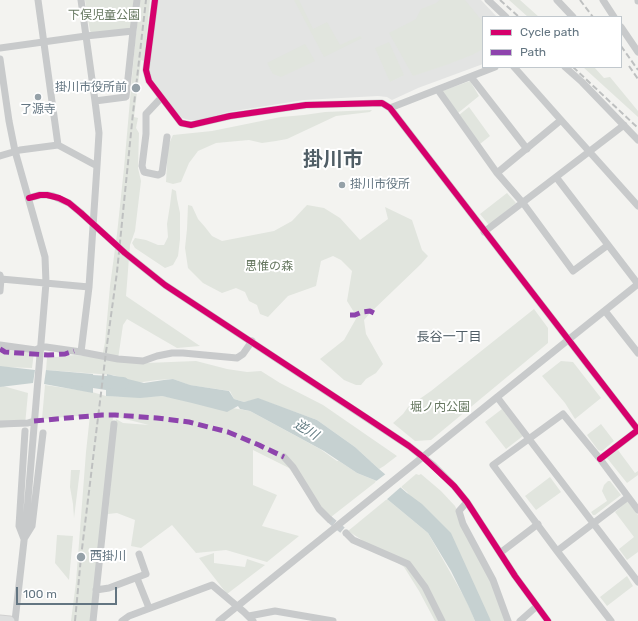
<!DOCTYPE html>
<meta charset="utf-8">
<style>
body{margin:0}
#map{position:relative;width:638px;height:621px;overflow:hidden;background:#f3f3f0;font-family:Rubik,sans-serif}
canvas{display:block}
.legend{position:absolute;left:482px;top:16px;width:140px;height:52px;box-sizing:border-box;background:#fff;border:1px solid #c1c8cd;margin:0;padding:5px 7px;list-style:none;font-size:12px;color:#637581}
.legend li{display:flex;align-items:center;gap:8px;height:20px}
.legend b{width:20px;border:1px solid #c1c8cd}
.scale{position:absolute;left:16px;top:587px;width:101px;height:18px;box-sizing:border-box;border:2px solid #637581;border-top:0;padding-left:5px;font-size:12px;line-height:14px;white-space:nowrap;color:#637581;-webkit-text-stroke:3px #fff;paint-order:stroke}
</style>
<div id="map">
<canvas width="638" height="621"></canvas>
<ul class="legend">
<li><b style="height:5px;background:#d6006c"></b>Cycle path</li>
<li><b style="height:5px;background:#8e44ad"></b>Path</li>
</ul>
<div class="scale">100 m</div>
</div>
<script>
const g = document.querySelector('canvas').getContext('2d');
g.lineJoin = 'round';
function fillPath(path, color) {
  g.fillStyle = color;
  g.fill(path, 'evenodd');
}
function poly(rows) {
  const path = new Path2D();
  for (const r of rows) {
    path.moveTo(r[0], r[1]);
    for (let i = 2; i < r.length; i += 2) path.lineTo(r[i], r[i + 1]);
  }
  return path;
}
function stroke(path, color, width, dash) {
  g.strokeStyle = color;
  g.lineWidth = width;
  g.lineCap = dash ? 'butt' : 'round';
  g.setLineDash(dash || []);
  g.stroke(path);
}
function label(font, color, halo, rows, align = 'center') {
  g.font = font + ' Rubik,"Noto Sans JP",sans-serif';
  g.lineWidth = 4;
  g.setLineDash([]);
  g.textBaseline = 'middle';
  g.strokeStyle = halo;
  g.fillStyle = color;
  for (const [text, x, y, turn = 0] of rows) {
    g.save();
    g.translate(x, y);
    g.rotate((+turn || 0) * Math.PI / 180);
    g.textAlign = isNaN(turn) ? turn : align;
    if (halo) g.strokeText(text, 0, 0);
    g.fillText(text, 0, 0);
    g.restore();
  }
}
const built = poly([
 [158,0,481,0,497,17,483,17,483,64,418,88,392,100,387,97,378,96,304,100,228,112,200,120,189,120,182,118,177,113,152,79,149,70]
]);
const green = poly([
 [85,0,134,0,131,27,128,29,92,33,90,31],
 [140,0,150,0,144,61,141,60,134,117,138,118,136,128,139,133,138,168,141,181,135,231,130,245,126,296,200,346,177,348,127,319,123,325,118,359,146,363,196,361,227,369,247,372,261,371,280,383,323,405,397,456,384,466,379,469,355,447,317,420,259,399,244,402,234,399,230,391,189,385,173,379,157,380,136,383,113,375,46,370,47,358,75,355,102,358,105,342,110,286,117,234,124,168,135,43],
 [294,0,299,0,313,29,327,22,340,45,360,36,362,38,324,57],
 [440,0,465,0,483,22,483,49,472,55,446,65,413,76,389,33,416,19,421,9,436,3],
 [509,0,520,0,539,17,528,17],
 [389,42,404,75,390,82,375,48],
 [305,44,315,61,281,77,273,74,267,63],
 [583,67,594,67,604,78,610,77,638,111,638,117],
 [470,81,479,96,458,113,442,91],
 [469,107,490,136,480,144,459,115],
 [372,110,370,112,336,116,287,139,276,141,262,143,249,140,216,143,198,151,189,163,181,182,173,184,166,182,168,146,173,135,212,131,281,117,304,115,325,112],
 [172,189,176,191,177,199,180,213,180,239,178,256,173,265,165,268,135,248,132,243,135,238,146,240,158,245,164,245,168,237,167,224,170,205],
 [507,193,516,203,489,225,480,214],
 [188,205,192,206,198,219,205,227,212,236,222,241,274,231,292,221,307,205,324,208,340,218,360,240,388,219,385,207,412,220,422,250,428,256,421,264,370,313,364,320,366,334,383,364,376,373,366,379,361,385,356,385,344,380,320,359,344,340,357,317,347,301,352,271,341,260,333,256,321,261,316,286,288,296,268,317,260,314,257,305,249,301,245,292,236,288,222,293,203,283,188,268,185,248,187,229],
 [534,309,548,328,548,343,431,440,415,441,393,423,403,414,408,407,431,391],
 [0,347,34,352,32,368,0,367],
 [561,361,573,362,601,398,575,419,565,403,542,376],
 [45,385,92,392,106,396,135,397,162,396,250,411,320,449,337,461,339,461,357,473,377,481,331,517,312,502,289,468,253,450,253,485,277,495,262,526,299,536,267,562,226,550,196,553,172,525,141,548,131,546,135,520,117,513,108,514,116,419,123,423,149,425,113,416,111,443,91,621,71,621,76,582,86,452,90,415,42,419],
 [3,386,28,393,25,425,0,428,0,387],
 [502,409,523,436,506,449,485,422],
 [601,424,614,441,602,451,598,450,587,435],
 [618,450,635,473,638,471,638,475,627,483,607,458],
 [71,470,80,470,74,518,73,504,70,487],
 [416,474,419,475,421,474,441,491,455,506,491,580,506,621,491,621,407,492,401,487],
 [550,477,561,492,536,510,525,496],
 [608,481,610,481,621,495,595,515,593,515,591,512,607,501,602,491,604,485],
 [387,499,428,533,467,602,475,621,435,621,419,591,404,567,348,531],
 [626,502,628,502,638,515,638,552,627,560,619,549,634,537,615,512],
 [57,535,73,536,69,580,55,563],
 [214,553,214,563,245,567,247,559,265,565,227,594,199,558],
 [627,576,633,586,607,606,600,597]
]);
const water = poly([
 [0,366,35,370,33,383,0,387],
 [46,370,93,374,94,383,106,385,107,374,144,383,164,380,173,379,190,385,229,391,234,399,244,402,258,398,317,420,355,447,379,469,407,493,422,504,451,533,491,621,475,621,468,605,451,571,428,533,387,499,377,481,357,473,324,451,250,411,240,409,238,406,227,412,192,403,162,396,140,398,106,396,106,390,93,388,93,393,44,384]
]);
const pier = poly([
 [387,473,402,486,386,500,375,482]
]);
const river = poly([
 [77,380,123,383]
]);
const minorTunnel = poly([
 [329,519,346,533]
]);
const minor = poly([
 [38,0,58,145],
 [155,0,146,70,149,81,181,123,191,125,230,116,306,105,382,103,390,108,638,430,600,459],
 [488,0,506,17],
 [557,0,573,17],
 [603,0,614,17],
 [638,0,638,1],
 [621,27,638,52],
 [0,48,86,36,133,31,137,0],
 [0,59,9,121,15,151,45,257,46,283,26,523,15,621],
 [514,67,561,120,638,206],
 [565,67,582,82,638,140],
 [471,77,527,149],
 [438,90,497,173,523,203,573,271,608,245],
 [161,98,146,114,146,134,142,166,144,172,158,175,162,173,167,137],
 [95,101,126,97,133,31],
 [390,108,495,67],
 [0,156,20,150,58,145,97,166,99,133,95,101,81,0],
 [497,173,561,120],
 [556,177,638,284],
 [29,198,40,195,47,195,53,196,69,203,81,213],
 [484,232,556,177,624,125],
 [125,253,165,285,409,446,433,465,454,486,467,502,515,576,548,621],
 [1,279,89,287],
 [0,291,1,279,0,275],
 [605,311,638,353],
 [0,345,36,350,41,347,46,347,81,352,118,359,143,361,157,356,172,353,183,353,237,358,243,354,252,341],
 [81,352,89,287,97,166],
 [497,397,638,582],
 [0,424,28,423,34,421],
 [25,431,19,526,24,539,32,526,43,433],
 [284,457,293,467,319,509,329,519],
 [467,502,459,511,463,524,493,580,508,621],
 [346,533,353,540,408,564,425,587,442,621],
 [557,551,628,497],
 [500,553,538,524],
 [137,578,149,608],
 [96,590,109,588,146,574,139,554],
 [249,616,275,611,333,621],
 [93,621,114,424],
 [122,621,129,616,212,585,244,612,253,621],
 [219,621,568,340,638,284],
 [520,621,537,606],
 [611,621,557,551,493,465,563,414,600,459,638,510]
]);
const major = poly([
 [0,620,10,621]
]);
const rail = poly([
 [500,0,519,17],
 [580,0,593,17],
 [621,46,638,70],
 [629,66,638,79],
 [573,67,638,128],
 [75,621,81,557,106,352,117,272,133,113,146,0]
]);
const minorBridge = poly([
 [81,213,125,253]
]);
const quiet = poly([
 [350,315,355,315,362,312,370,311,374,313],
 [0,349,5,352,48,355,65,354,74,351],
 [34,421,102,415,115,415,157,418,189,422,228,432,259,445,284,457]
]);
const cycleway = poly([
 [155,0,146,70,149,81,181,123,191,125,230,116,306,105,382,103,390,108,638,430,600,459],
 [29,198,40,195,47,195,59,198,69,203,81,213,125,253,165,285,367,418,409,446,423,457,454,486,467,502,515,576,548,621]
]);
const markers = [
 [136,88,5,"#95a1a8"],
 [38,97,4,"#95a1a8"],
 [342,185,4,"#95a1a8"],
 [81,557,5,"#95a1a8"]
];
const parkNames = [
 ["下俣児童公園",104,16],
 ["思惟の森",269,267],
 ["堀ノ内公園",440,408]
];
const poiNames = [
 ["掛川市役所前",127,88,"right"],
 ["了源寺",38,110,"center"],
 ["掛川市役所",350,185],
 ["西掛川",90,557]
];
const neighbourhoodNames = [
 ["長谷一丁目",449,337]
];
const waterNames = [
 ["逆川",306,430,31]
];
const townNames = [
 ["掛川市",333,160]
];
fillPath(built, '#e3e4e3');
fillPath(green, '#e1e5de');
fillPath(water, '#c6d1d1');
fillPath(pier, '#f3f3f0');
stroke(river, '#c6d1d1', 12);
stroke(minorTunnel, '#c8cdcf', 7, [7, 3.5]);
stroke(major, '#d0d0d0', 11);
stroke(minor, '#c8cacb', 7);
stroke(major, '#dedfdf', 9);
stroke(rail, '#bec0c0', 2, [6, 3]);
stroke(minorBridge, '#c8cacb', 7);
stroke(quiet, '#8e44ad', 5, [10, 5]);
stroke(cycleway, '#d6006c', 6);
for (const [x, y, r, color] of markers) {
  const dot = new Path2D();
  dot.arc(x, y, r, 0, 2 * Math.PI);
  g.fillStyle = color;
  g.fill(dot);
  stroke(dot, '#fff', 1.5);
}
label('12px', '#677861', '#fff', parkNames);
label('12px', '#637581', '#fff', poiNames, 'left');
label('13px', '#505e66', '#fff', neighbourhoodNames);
label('italic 13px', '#5e787f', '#fff', waterNames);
label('bold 20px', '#505e66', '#fff', townNames);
</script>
